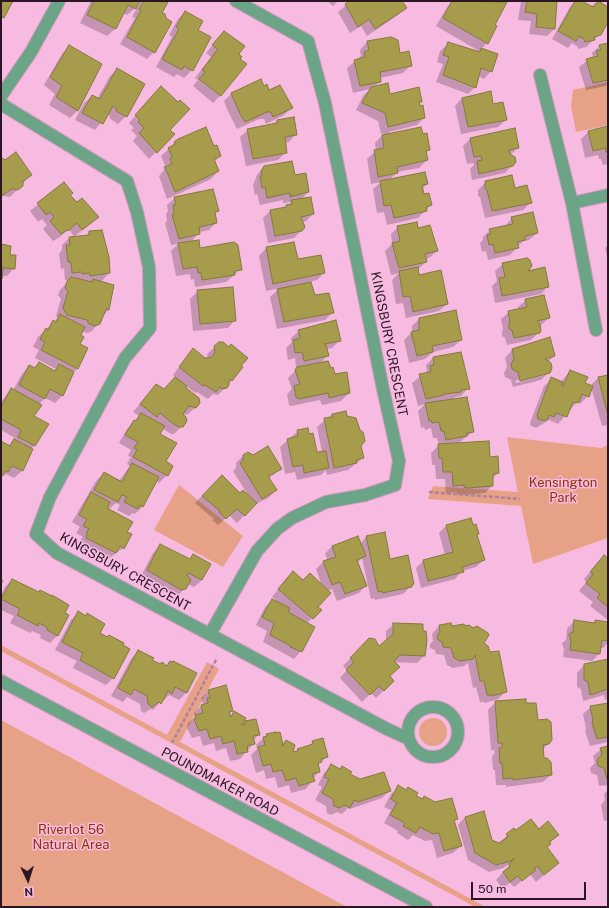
<!DOCTYPE html>
<style>
body{margin:0}
#map{position:relative;width:609px;height:908px;overflow:hidden;background:#f7bae0;font-family:"Public Sans",sans-serif}
canvas{display:block}
.frame{position:absolute;inset:0;border:2px solid #2b1624;pointer-events:none}
.north{position:absolute;left:8px;top:860px;width:40px;height:40px;-webkit-text-stroke:3px #f7bae0;paint-order:stroke;rotate:176deg;font-size:11px;font-weight:700;line-height:16px;text-align:center;color:#2b1624}
.north::after{content:'';display:block;margin:auto;width:14px;height:18px;background:#2b1624;clip-path:polygon(50% 0,100% 100%,50% 72%,0 100%)}
.scale{position:absolute;left:471px;top:882px;width:115px;height:18px;box-sizing:border-box;border:2px solid #2b1624;border-top:0;padding-left:5px;font-size:12px;line-height:14px;white-space:nowrap;color:#2b1624;-webkit-text-stroke:3px #f7bae0;paint-order:stroke}
</style>
<div id="map">
<canvas width="609" height="908"></canvas>
<div class="frame"></div>
<div class="north">N</div>
<div class="scale">50 m</div>
</div>
<script>
const g = document.querySelector('canvas').getContext('2d');
g.lineJoin = 'round';
function fillPath(path, color) {
  g.fillStyle = color;
  g.fill(path, 'evenodd');
}
function poly(rows) {
  const path = new Path2D();
  for (const r of rows) {
    if (r.length === 3) {
      path.moveTo(r[0] + r[2], r[1]);
      path.arc(r[0], r[1], r[2], 0, 2 * Math.PI);
      continue;
    }
    path.moveTo(r[0], r[1]);
    for (let i = 2; i < r.length; i += 2) path.lineTo(r[i], r[i + 1]);
  }
  return path;
}
function stroke(path, color, width, dash) {
  g.strokeStyle = color;
  g.lineWidth = width;
  g.lineCap = dash ? 'butt' : 'round';
  g.setLineDash(dash || []);
  g.stroke(path);
}
function label(font, color, halo, rows, align = 'center') {
  g.font = font + ' "Public Sans",sans-serif';
  g.lineWidth = 3;
  g.setLineDash([]);
  g.textBaseline = 'middle';
  g.strokeStyle = halo;
  g.fillStyle = color;
  for (const [text, x, y, turn = 0] of rows) {
    g.save();
    g.translate(x, y);
    g.rotate((+turn || 0) * Math.PI / 180);
    g.textAlign = isNaN(turn) ? turn : align;
    if (halo) g.strokeText(text, 0, 0);
    g.fillText(text, 0, 0);
    g.restore();
  }
}
const green = poly([
 [608,82,608,125,576,132,571,106,573,90],
 [507,437,601,448,608,445,608,538,533,564,521,506,428,499,433,486,518,492],
 [179,485,243,536,223,567,154,530],
 [1,645,167,735,207,662,219,669,180,742,486,907,475,907,1,651],
 [433,732,14],
 [1,720,347,907,1,907]
]);
const shadow = poly([
 [91,1,138,1,135,8,127,15,123,13,115,29,107,36,80,23],
 [141,1,167,2,161,13,154,52,147,59,120,44,135,18,132,17],
 [327,1,338,1,333,6],
 [351,1,401,1,406,8,398,15,367,36,361,26,350,33,338,12],
 [452,1,503,1,505,3,493,25,496,26,487,43,481,49,491,71,484,79,478,76,475,87,468,94,436,82,443,64,437,62,440,51,448,44,478,52,479,51,436,26,447,7],
 [521,1,556,1,554,29,547,36,529,34,531,21,518,20],
 [576,1,580,1,591,7,597,2,608,8,608,20,600,34,586,47,578,49,577,46,572,43,568,48,552,39,570,7],
 [185,12,196,30,210,38,192,70,184,78,177,74,174,77,156,67,172,37,169,35,178,19],
 [224,32,237,54,221,95,213,103,193,86,198,80,195,78,211,57,206,53],
 [391,38,399,54,411,65,403,73,380,78,380,81,374,87,389,95,421,101,418,104,424,118,417,125,389,132,389,134,429,149,425,153,427,160,419,168,397,172,389,180,427,184,422,189,423,195,431,205,418,218,387,225,384,212,377,213,373,189,381,182,371,184,367,159,376,151,375,143,384,133,381,134,378,121,356,110,363,96,370,89,353,93,347,68,361,56,360,50,367,42],
 [608,44,608,83,606,86,586,90,579,67,593,56,592,53,600,46],
 [69,46,101,65,77,111,70,118,49,105,55,94,44,85,62,54],
 [118,69,126,116,118,124,109,118,110,116,107,115,95,130,75,120,84,103,92,96,97,99,110,76],
 [264,87,291,108,284,115,266,124,264,119,259,119,237,129,227,109,224,101,232,93],
 [154,95,169,130,174,134,149,159,133,141,137,136,131,130,134,128,129,123],
 [462,98,492,105,506,120,498,127,461,134,455,106],
 [277,121,296,134,289,142,285,143,286,152,278,160,246,166,240,137,248,130,273,125],
 [608,127,608,164,603,165,601,159,599,159,598,155,585,158,581,139,589,132],
 [514,129,518,148,510,155,512,165,505,173,472,180,470,169,474,165,473,163,467,164,463,146,470,139],
 [175,143,214,148,220,156,214,162,218,171,211,179,167,199,159,176,164,170,163,167,165,165,161,156],
 [1,158,31,175,10,197,4,196,1,197],
 [264,167,294,176,308,192,301,200,313,214,306,221,302,222,301,231,294,238,268,243,263,218,270,211,284,208,292,202,283,203,283,200,260,205,257,194,255,195,253,185,257,175],
 [486,182,514,189,530,203,523,210,485,218,480,197,478,196,478,190],
 [64,183,69,195,77,203,98,217,74,237,69,229,60,237,53,241,43,229,47,225,42,219,38,222,30,211],
 [175,198,218,211,214,214,216,223,209,230,199,232,191,242,199,249,241,269,226,282,195,287,194,279,191,280,190,274,176,276,171,251,178,244,171,245,165,223,167,221,166,214,168,211,167,205],
 [512,218,537,233,529,240,522,242,510,255,488,260,486,251,482,252,480,243,483,240,483,237,490,230,505,226],
 [398,227,417,229,437,251,429,258,425,259,426,262,417,270,419,276,447,304,439,311,406,318,403,303,396,304,392,280,399,273,391,275,385,251,392,244,391,234],
 [90,232,108,257,109,273,101,282,108,310,92,331,87,333,82,331,78,345,84,356,77,369,72,374,62,396,55,403,45,398,39,404,33,416,34,446,31,449,22,471,14,478,6,474,1,478,1,442,8,446,15,438,1,430,1,402,11,389,13,390,22,374,29,366,34,369,39,363,54,371,56,369,35,358,39,350,33,347,38,337,58,318,56,316,61,299,58,295,60,290,70,280,65,280,64,268,61,269,59,254,62,250,62,245,69,238,85,236],
 [293,243,298,260,324,273,317,280,309,282,314,297,332,313,325,320,277,329,270,297,280,288,266,291,259,256,266,248],
 [1,245,4,245,14,268,7,276,1,276,1,279],
 [608,245,608,261,605,248],
 [503,264,527,272,548,286,541,294,495,303,492,286,497,281,495,271],
 [198,291,235,320,228,328,193,331,190,299],
 [526,300,549,318,540,326,539,332,531,340,507,345,505,338,502,336,502,332,503,329,501,319,509,312,519,310,518,307],
 [419,319,461,340,453,347,433,352,425,359,409,363,404,340,412,332,412,326],
 [299,331,340,340,332,348,326,349,327,356,320,364,330,369,349,393,341,401,322,405,320,400,291,406,289,405,287,394,292,389,288,378,299,367,296,368,295,358,288,360,286,348,292,342,291,338],
 [215,347,232,380,218,395,213,394,208,399,197,392,195,393,186,386,184,389,195,408,187,415,180,413,182,426,174,434,171,434,162,428,159,434,167,475,159,483,156,481,143,506,135,514,133,513,129,516,117,510,120,505,116,503,108,510,126,532,123,548,107,560,79,546,80,540,83,537,76,533,80,527,72,522,96,481,104,473,119,481,130,466,127,464,131,457,128,456,131,450,119,443,127,429,139,416,133,412,156,385,164,390,176,378,173,375,193,349,204,359,208,358,207,354],
 [512,350,554,356,548,362,549,372,541,380,513,387,511,380,505,377,504,373,507,367,505,358],
 [545,373,545,375,516,383,515,381],
 [460,353,468,388,461,396,455,397,452,400,473,432,457,444,489,458,498,473,492,479,492,486,485,493,460,495,457,494,456,492,446,493,445,479,436,479,435,465,432,465,431,453,439,445,437,438,433,438,431,428,425,430,424,427,421,428,418,411,425,404,418,406,412,383,427,371,426,365,433,358],
 [570,371,584,383,590,386,598,378,608,376,608,425,602,426,591,387,588,396,580,404,577,402,558,424,549,420,536,428,531,426,530,423,544,386,552,379,561,382],
 [332,414,346,417,360,446,363,458,348,470,327,475,326,470,321,475,297,480,295,472,285,474,280,447,298,431,309,435,316,454,322,452,317,427],
 [244,455,281,469,268,479,276,490,268,498,254,505,237,523,229,515,218,525,212,520,214,519,195,503,222,476,240,494,248,495,233,471,236,468,236,463],
 [447,525,476,536,484,560,476,567,462,571,455,579,421,588,416,568,423,561,445,555,439,533],
 [367,536,390,560,411,586,403,594,375,600,374,598,371,599,362,558,357,563,366,585,359,593,337,601,332,589,327,591,317,607,320,610,307,623,301,651,294,659,263,642,267,631,256,625,265,607,272,600,278,602,272,597,286,579,322,586,316,569,323,562,328,561,325,554,332,546,360,544],
 [160,545,188,560,193,556,210,564,202,580,194,587,188,584,178,596,174,597,140,578,153,553],
 [604,556,608,559,608,620,590,606,593,602,579,591,586,582,584,579],
 [1,577,4,581,1,584],
 [12,580,39,593,51,597,53,596,63,601,64,613,68,615,57,636,50,643,40,638,41,635,32,631,30,633,10,623,14,616,1,610,1,595,5,587],
 [78,613,85,616,87,614,99,634,113,678,106,685,73,668,77,661,55,650,71,620],
 [574,621,593,624,596,621,608,623,608,643,603,648,600,648,599,654,592,661,563,657,564,649,562,643,566,640,567,629],
 [394,624,422,632,424,656,417,663,394,662,386,688,376,698,371,693,362,702,340,678,347,670,343,666,370,639,379,647,386,642,386,631],
 [439,626,451,627,482,643,506,691,498,699,485,703,484,702,480,702,476,687,473,688,468,663,464,666,453,668,447,665,444,655,436,654,435,650,430,648,430,644,433,641,432,634],
 [138,651,160,665,166,666,170,663,196,674,186,693,179,700,169,695,164,700,162,700,153,710,151,709,144,713,141,711,140,704,127,697,123,702,111,696,131,659],
 [608,660,608,699,605,700,604,695,583,701,581,689,577,687,577,673,584,665],
 [208,691,232,711,229,714,230,717,234,712,241,726,245,722,259,734,253,741,253,744,240,759,230,761,226,748,216,751,214,743,203,746,200,736,192,738,187,728,188,723,195,717,194,713,203,704,201,698],
 [496,702,525,704,537,721,548,744,542,750,543,759,551,775,543,782,506,787,506,785,496,785,495,770,493,770,492,756,495,753,494,750,491,750,488,710],
 [608,704,608,742,590,746,585,731,586,729,583,714,591,707],
 [267,735,282,745,286,741,292,753,309,746,313,742,327,757,317,765,319,771,306,789,291,793,289,785,278,788,275,777,266,779,264,770,256,773,251,755,257,749,256,745],
 [608,747,608,785,599,786,597,775,591,773,590,768,595,763,593,756,601,749],
 [332,765,349,775,389,791,382,798,350,809,348,808,342,814,337,812,331,815,327,813,326,806,315,800,322,787,318,785,324,773],
 [399,787,415,796,435,803,457,818,454,822,461,846,453,853,437,858,432,840,425,841,413,835,408,840,397,833,398,831,384,823,391,810,384,807,391,794],
 [608,790,608,820,604,821,601,805,605,800,604,794],
 [465,817,492,840,502,846,499,843,514,829,516,832,538,830,557,835,546,848,558,863,536,882,530,874,514,887,510,883,502,888,496,880,511,863,503,868,489,872,468,860,458,825]
]);
const building = poly([
 [1,1,13,1,4,18,1,17,1,1],
 [94,1,140,1,136,9,128,5,116,29,87,15,94,1],
 [144,1,168,2,162,13,165,14,166,18,172,22,155,53,127,37,141,10,139,9,144,1],
 [349,1,402,1,407,8,375,29,369,19,358,27,345,4,349,1],
 [452,1,507,2,495,25,497,26,488,44,443,18,452,1],
 [527,1,557,1,555,29,536,27,537,14,525,12,527,1],
 [575,1,582,1,593,7,598,1,608,7,608,22,601,35,594,37,595,40,585,42,584,39,579,36,576,41,558,31,575,1],
 [185,11,203,21,198,30,211,37,193,71,184,66,182,70,162,59,179,29,176,27,185,11],
 [224,31,245,46,239,54,242,57,240,59,247,64,221,96,199,79,205,72,202,70,218,49,212,45,224,31],
 [391,37,398,40,400,53,409,51,412,66,380,72,381,82,360,86,354,60,365,57,364,52,369,50,367,41,391,37],
 [448,42,480,52,481,48,498,54,492,72,481,68,476,88,443,75,449,57,443,55,448,42],
 [608,43,608,80,593,83,586,59,598,56,596,51,601,50,599,45,608,43],
 [69,45,102,64,78,111,56,97,62,86,50,77,69,45],
 [117,68,145,84,127,117,116,111,117,109,113,106,103,124,82,113,92,95,100,99,117,68],
 [261,79,264,86,267,84,269,90,280,85,293,108,273,117,271,112,267,112,245,122,240,114,231,93,261,79],
 [388,83,390,94,419,87,422,102,419,102,420,106,423,105,425,118,388,127,385,113,362,103,371,87,388,83],
 [161,86,178,102,180,100,190,109,170,130,175,134,157,153,139,133,144,128,138,122,140,120,135,115,161,86],
 [491,91,493,104,503,102,507,120,468,127,462,98,491,91],
 [294,117,297,135,285,137,287,153,253,159,247,129,277,123,277,120,294,117],
 [608,126,608,152,606,152,605,148,593,151,588,131,608,126],
 [206,127,214,146,217,145,221,156,214,159,219,171,175,192,165,167,172,164,170,159,172,157,168,148,175,144,174,142,178,139,206,127],
 [421,127,423,134,427,133,430,150,426,151,428,160,397,167,398,173,378,177,374,150,384,148,382,135,421,127],
 [515,128,519,148,509,150,510,154,515,157,516,162,513,166,479,174,477,161,482,160,481,156,474,157,470,138,515,128],
 [16,152,32,175,23,181,23,186,18,190,12,189,1,196,1,157,5,160,16,152],
 [292,161,295,175,306,173,309,192,290,197,290,193,267,198,265,187,262,188,260,176,262,176,261,171,264,166,292,161],
 [425,172,428,184,422,185,424,194,429,193,432,205,426,207,427,211,394,218,391,205,384,206,380,181,425,172],
 [512,175,515,188,527,185,532,203,492,211,487,190,485,189,485,181,512,175],
 [64,182,73,193,70,195,77,202,82,198,99,217,82,230,77,223,68,231,67,230,61,234,50,221,54,217,50,212,46,215,37,203,64,182],
 [213,189,219,211,215,212,217,223,199,227,200,234,179,239,172,215,174,214,173,205,176,205,174,197,213,189],
 [311,197,314,214,301,217,305,227,302,231,275,236,270,210,286,207,286,205,292,204,291,200,311,197],
 [533,212,538,233,525,236,525,240,517,242,519,248,495,253,493,244,489,245,487,235,491,234,489,229,513,224,511,217,533,212],
 [417,222,418,228,430,225,438,251,425,254,427,262,399,268,392,243,400,241,397,226,417,222],
 [102,230,109,257,110,273,90,276,89,273,82,274,82,272,72,273,71,262,68,262,66,245,70,245,69,237,89,235,89,231,102,230],
 [199,240,200,248,234,242,238,245,242,270,234,271,235,275,202,280,201,273,198,273,197,267,183,269,178,243,199,240],
 [294,242,298,259,321,255,325,273,273,284,266,247,294,242],
 [1,244,11,246,10,255,16,255,15,269,3,268,2,279,1,244],
 [527,258,530,260,532,266,528,271,545,267,549,287,502,296,499,278,505,277,502,263,527,258],
 [418,267,419,275,441,270,448,304,413,312,410,296,403,297,399,271,418,267],
 [71,277,92,282,93,279,114,285,109,310,106,309,100,324,95,326,89,324,87,320,67,315,63,308,68,291,65,288,67,281,71,277],
 [311,282,315,295,329,293,334,313,284,322,277,289,311,282],
 [233,287,236,321,200,324,197,290,233,287],
 [544,295,550,318,537,321,540,324,541,330,540,333,514,338,512,330,509,329,509,324,510,321,508,311,527,307,525,299,544,295],
 [456,310,462,340,432,346,433,352,417,356,411,332,419,330,419,318,456,310],
 [60,314,85,327,81,335,84,337,80,344,88,348,78,369,41,350,45,342,40,339,46,328,48,330,53,320,56,322,60,314],
 [336,320,341,341,324,344,326,345,329,356,304,361,302,352,295,353,293,340,300,338,298,330,336,320],
 [550,337,555,356,545,359,551,363,552,368,550,373,520,381,518,372,512,369,511,364,514,359,512,349,550,337],
 [219,342,223,342,229,347,231,344,248,358,241,366,243,367,232,381,230,379,229,381,229,385,227,388,222,389,220,387,216,392,205,385,203,386,179,367,193,348,205,358,212,357,215,352,214,346,219,342],
 [461,352,470,389,461,390,461,392,444,394,444,395,426,399,419,374,431,372,430,366,434,365,433,357,461,352],
 [328,361,331,368,333,367,335,374,347,372,350,393,329,398,328,393,299,399,296,397,294,386,300,384,295,370,297,367,328,361],
 [39,362,55,371,59,364,74,372,63,396,50,389,45,399,19,385,29,365,35,368,39,362],
 [570,370,588,377,585,383,593,386,589,397,582,394,579,402,576,403,573,402,567,417,556,413,554,417,549,415,548,419,544,421,538,419,537,415,551,377,563,382,561,385,563,386,570,370],
 [608,375,608,415,598,377,608,375],
 [175,377,187,386,186,388,199,398,200,403,196,408,189,406,183,414,186,417,187,421,183,427,179,427,172,423,160,413,157,417,140,404,156,384,164,389,175,377],
 [11,388,42,405,34,416,49,424,35,446,18,437,21,430,1,419,1,407,11,388],
 [467,397,474,432,467,433,467,436,446,440,444,431,441,431,439,422,432,423,431,420,429,421,425,403,467,397],
 [346,411,347,416,356,418,360,430,363,432,365,441,361,446,364,458,356,460,357,463,334,468,324,418,333,417,332,414,346,411],
 [141,413,165,426,160,434,177,443,166,461,173,466,168,476,133,457,137,450,134,448,138,442,125,435,134,420,136,421,141,413],
 [308,428,309,434,313,433,317,452,326,451,329,468,304,473,303,465,293,467,287,439,298,436,297,430,308,428],
 [14,439,33,449,23,471,12,466,8,472,6,471,1,477,1,441,10,446,14,439],
 [489,441,490,457,498,456,499,473,493,474,493,486,468,488,464,487,464,485,453,486,452,472,443,472,442,458,439,458,438,444,489,441],
 [268,446,282,469,268,476,277,490,262,499,240,463,243,461,243,455,248,452,253,455,268,446],
 [132,463,159,477,143,507,140,505,138,509,124,502,127,497,122,495,118,502,94,490,104,472,122,482,132,463],
 [222,475,240,493,243,490,257,503,245,516,237,509,226,519,219,512,220,511,202,496,222,475],
 [91,492,110,502,107,508,133,522,127,532,132,534,124,549,120,546,116,553,86,538,87,531,89,529,83,526,87,519,79,515,91,492],
 [471,518,473,525,476,524,479,534,477,535,485,560,462,567,464,572,428,581,423,560,453,552,446,525,471,518],
 [385,532,390,559,408,555,414,584,412,585,412,587,382,593,382,591,378,592,366,536,385,532],
 [358,536,366,556,357,560,367,586,345,594,340,582,332,585,323,561,336,557,332,546,358,536],
 [160,544,190,559,193,554,211,564,202,580,188,573,187,575,191,580,186,589,181,590,147,570,160,544],
 [604,555,608,558,608,607,597,598,600,594,586,583,593,574,590,572,604,555],
 [293,571,303,580,310,573,331,593,318,607,322,610,313,619,278,589,293,571],
 [12,579,39,592,40,590,52,596,52,595,69,605,65,613,69,615,58,636,47,630,48,628,39,623,38,626,17,615,20,609,1,599,12,579],
 [272,599,290,608,288,612,315,627,302,652,290,647,291,646,270,635,274,623,262,617,272,599],
 [78,611,86,616,87,613,105,624,100,633,107,637,109,635,124,643,123,645,130,649,114,679,80,660,83,653,62,642,78,611],
 [574,620,595,623,595,620,608,622,608,641,602,640,600,654,570,650,571,641,569,634,573,632,574,620],
 [393,623,423,624,423,631,426,631,427,640,425,656,400,655,394,661,400,667,390,676,394,681,384,691,379,686,370,695,346,670,354,662,350,658,369,638,375,639,379,646,393,634,393,623],
 [451,623,452,626,464,624,465,626,469,625,473,628,477,626,488,633,489,635,484,643,488,646,490,652,499,651,507,692,492,696,492,695,487,695,484,681,480,681,475,655,473,659,460,661,454,658,451,648,443,647,442,642,438,640,437,636,440,632,439,625,451,623],
 [138,650,154,658,152,660,160,664,162,662,167,666,170,661,172,662,173,661,197,673,187,693,175,687,172,694,168,691,161,704,159,702,152,707,148,704,147,696,134,689,131,695,118,688,138,650],
 [608,659,608,689,590,695,588,682,584,680,584,664,608,659],
 [226,685,233,711,229,712,231,717,234,711,246,718,242,725,245,724,245,721,256,719,260,735,253,736,255,744,247,746,248,752,237,754,234,741,223,744,221,736,210,739,207,729,199,731,194,719,196,719,195,715,203,713,201,705,208,703,207,698,210,698,208,690,226,685],
 [526,699,526,703,536,703,538,720,547,719,551,722,552,740,549,744,543,745,544,758,547,758,551,762,552,775,513,780,513,778,503,779,502,763,500,763,499,748,502,748,502,743,498,743,495,701,526,699],
 [608,703,608,737,597,739,592,723,593,720,590,706,608,703],
 [276,732,276,733,280,732,283,744,281,746,283,745,286,740,295,745,293,752,298,751,297,749,313,744,312,741,323,738,328,757,321,759,322,762,318,763,320,772,312,774,315,781,299,786,296,778,286,781,282,770,273,772,271,764,263,766,258,747,265,745,263,737,267,736,266,734,276,732],
 [608,746,608,779,607,779,604,768,598,766,597,760,602,754,600,748,608,746],
 [331,764,340,769,342,766,352,772,350,774,360,779,384,772,391,791,358,802,354,800,350,808,345,805,339,808,334,806,333,799,322,793,329,779,324,777,331,764],
 [398,785,406,790,408,787,418,793,416,796,423,799,424,796,435,802,452,798,458,819,454,820,462,846,444,851,439,833,433,834,420,827,416,833,403,826,405,823,390,815,397,803,391,799,398,785],
 [484,811,492,840,499,843,508,837,506,834,514,828,516,830,531,819,539,829,548,821,559,835,549,842,551,844,547,847,559,863,544,875,537,866,534,868,536,870,522,881,518,876,510,882,503,872,510,867,509,864,515,858,511,861,496,865,475,853,465,817,484,811]
]);
const path = poly([
 [429,492,520,499],
 [172,743,217,658]
]);
const minor = poly([
 [540,75,572,203,596,330],
 [1,96,31,52,59,1],
 [1,104,127,181,137,212,149,267,150,328,125,358,50,497,36,534,57,553,387,729,409,739],
 [572,203,608,195],
 [210,634,257,551,277,529,292,518,326,502,365,495,395,485,399,461,383,389,325,103,308,41,236,1],
 [1,681,426,907],
 [433,732,25]
]);
const streetNames = [
 ["KINGSBURY CRESCENT",389,344,79],
 ["KINGSBURY CRESCENT",125,572,29],
 ["POUNDMAKER ROAD",220,782,28]
];
const parkNames = [
 ["Kensington",563,483],
 ["Park",563,498],
 ["Riverlot 56",71,830],
 ["Natural Area",71,845]
];
fillPath(green, '#e7a186');
fillPath(shadow, '#0003');
fillPath(building, '#a79c4b');
stroke(building, '#837a3a', 1);
stroke(minor, '#ce99ba', 14);
stroke(path, '#b0819f', 2.5, [4, 2]);
stroke(minor, '#6ca487', 12);
label('13px', '#2b1624', '#f7bae0', streetNames);
label('13px', '#8e3305', '#f7bae0', parkNames);
</script>
